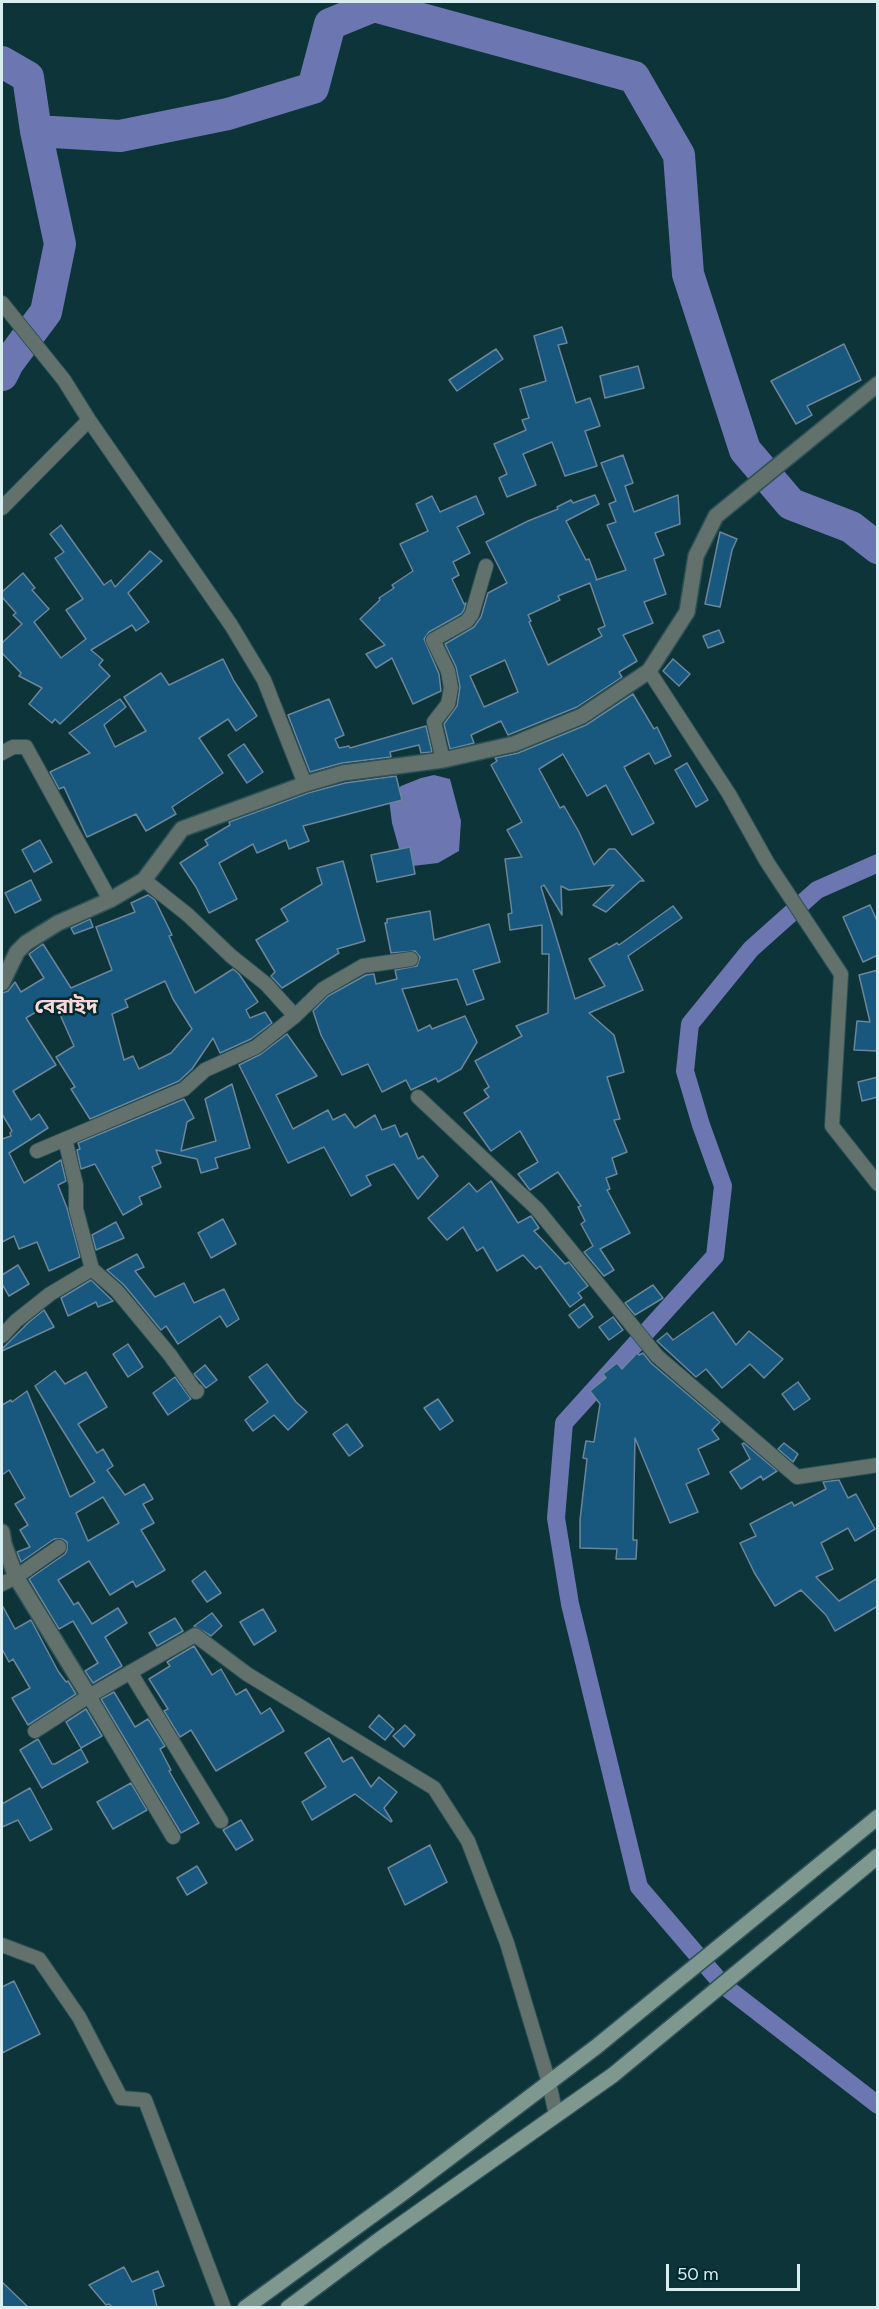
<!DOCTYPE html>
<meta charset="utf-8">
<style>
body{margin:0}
#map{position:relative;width:879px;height:2309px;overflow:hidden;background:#0c3439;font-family:Figtree,sans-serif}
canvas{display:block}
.frame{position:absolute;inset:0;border:3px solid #d9eef1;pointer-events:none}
.scale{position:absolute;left:666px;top:2264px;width:134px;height:27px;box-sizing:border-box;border:3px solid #d9eef1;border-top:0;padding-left:8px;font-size:18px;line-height:21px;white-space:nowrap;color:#d9eef1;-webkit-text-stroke:4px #012a2f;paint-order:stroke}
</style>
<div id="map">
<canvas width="879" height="2309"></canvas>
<div class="frame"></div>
<div class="scale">50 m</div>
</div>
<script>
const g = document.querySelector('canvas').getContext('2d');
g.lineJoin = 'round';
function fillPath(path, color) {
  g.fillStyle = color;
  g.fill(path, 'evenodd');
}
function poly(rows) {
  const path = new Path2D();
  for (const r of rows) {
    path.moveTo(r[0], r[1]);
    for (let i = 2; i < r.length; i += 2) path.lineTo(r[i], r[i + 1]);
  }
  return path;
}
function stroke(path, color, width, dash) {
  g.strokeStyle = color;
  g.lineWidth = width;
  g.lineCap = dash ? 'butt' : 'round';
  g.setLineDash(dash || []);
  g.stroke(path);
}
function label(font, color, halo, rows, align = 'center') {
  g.font = font + ' Figtree,"Noto Sans Bengali",sans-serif';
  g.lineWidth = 5;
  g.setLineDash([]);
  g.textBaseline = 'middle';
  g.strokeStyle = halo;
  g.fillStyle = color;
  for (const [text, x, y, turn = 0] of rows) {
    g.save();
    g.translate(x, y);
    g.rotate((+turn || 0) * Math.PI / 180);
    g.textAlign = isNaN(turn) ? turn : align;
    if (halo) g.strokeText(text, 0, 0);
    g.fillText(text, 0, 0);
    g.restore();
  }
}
const water = poly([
 [434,775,450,779,461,821,459,851,438,863,413,866,400,852,392,823,389,800,401,786,421,778]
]);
const canal = poly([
 [878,863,817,890,751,949,690,1024,685,1071,701,1125,723,1186,715,1256,564,1423,556,1518,570,1604,639,1887,723,1985,878,2105]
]);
const river = poly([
 [2,62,28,77,36,131,60,244,46,312,8,363,2,375],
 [36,131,120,136,228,114,313,88,330,24,374,6,634,77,679,155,688,274,745,450,791,504,851,527,878,548]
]);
const building = poly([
 [562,327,567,343,558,345,576,403,590,398,600,426,585,431,597,466,565,476,552,442,523,454,536,485,507,497,499,478,507,474,494,444,526,430,522,420,529,418,520,389,546,381,534,336,562,327],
 [844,344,861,380,807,406,812,415,796,424,771,381,844,344],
 [496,349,503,359,457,391,449,380,496,349],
 [638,366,644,388,605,398,600,376,638,366],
 [623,455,633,483,625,486,634,512,678,495,680,524,655,533,664,555,654,559,666,594,644,602,653,623,623,635,637,661,619,672,622,677,577,707,508,735,501,721,471,735,474,743,450,749,444,724,457,706,460,687,456,667,445,644,474,627,481,617,488,593,507,583,486,542,528,521,558,509,557,507,571,500,573,503,595,495,599,504,566,521,586,560,589,559,597,580,596,580,626,570,607,525,616,522,609,504,616,501,601,463,623,455],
 [590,583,605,626,598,629,602,636,548,665,529,622,531,621,528,615,560,600,558,596,590,583],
 [505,660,518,692,484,707,470,676,505,660],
 [432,496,440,512,476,496,484,514,457,527,470,553,453,562,459,575,452,579,464,604,466,603,464,610,461,614,429,632,424,639,439,674,441,691,413,704,392,658,376,668,366,654,385,645,360,619,380,600,379,598,394,588,392,585,413,571,400,544,428,531,416,504,432,496],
 [61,525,104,585,111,580,115,587,150,551,162,561,128,593,149,622,136,631,132,625,91,650,103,660,99,665,110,676,60,724,55,719,52,723,29,704,42,688,19,676,21,673,2,653,2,643,22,624,13,615,16,613,2,597,2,592,23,573,35,588,32,590,49,609,34,622,61,658,86,639,66,610,83,599,55,558,64,552,50,534,61,525],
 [720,532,737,539,732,550,720,607,705,604,720,532],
 [719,630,724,642,708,648,703,636,719,630],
 [223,659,234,681,257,716,236,731,228,719,199,738,223,773,172,807,176,814,146,831,136,814,87,837,64,787,59,789,50,772,90,753,69,733,120,699,126,707,104,725,115,747,146,731,124,697,161,673,169,685,223,659],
 [673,659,690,674,679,686,663,671,673,659],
 [633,694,654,729,657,727,671,756,655,764,649,753,624,767,654,823,632,835,606,785,587,796,563,754,539,769,560,808,564,806,579,832,594,865,609,849,615,849,644,881,640,881,606,912,593,905,614,885,569,890,561,886,562,915,544,885,541,887,575,999,605,986,589,959,617,943,619,945,673,906,682,918,628,956,643,990,589,1013,614,1035,624,1072,607,1077,620,1119,614,1120,627,1152,612,1158,617,1174,606,1178,610,1189,607,1190,630,1233,600,1249,614,1270,604,1276,584,1252,593,1246,581,1224,585,1221,578,1207,581,1206,558,1172,530,1190,518,1174,538,1162,520,1131,491,1151,464,1113,489,1097,484,1090,489,1087,475,1061,522,1036,516,1026,548,1013,549,954,542,954,542,925,510,930,508,914,512,913,505,859,522,857,507,830,522,822,491,765,497,761,495,758,518,753,586,725,633,694],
 [329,699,344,735,335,739,339,748,349,746,350,748,426,726,432,752,421,753,419,745,390,752,391,757,342,763,310,772,288,715,329,699],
 [244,744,263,772,247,783,228,755,244,744],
 [687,763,708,800,696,807,675,770,687,763],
 [396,776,402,800,303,826,309,841,289,849,286,840,257,853,253,844,219,863,237,899,209,913,196,887,180,863,208,845,205,840,230,825,229,822,308,793,345,783,396,776],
 [40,840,52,862,34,872,22,850,40,840],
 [410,847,415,874,377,882,371,855,410,847],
 [343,861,365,941,337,949,339,953,282,988,271,976,275,972,256,940,288,921,281,909,322,884,317,868,343,861],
 [31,880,41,900,15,913,5,893,31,880],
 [148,895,155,900,172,935,169,936,195,993,233,969,239,974,258,1002,246,1010,250,1018,265,1012,272,1023,251,1039,220,1053,213,1038,192,1069,179,1081,90,1119,71,1089,75,1087,56,1057,74,1046,54,1001,26,1018,56,1065,13,1091,31,1120,39,1114,48,1128,9,1153,24,1183,61,1160,66,1181,58,1185,67,1208,80,1257,49,1271,37,1242,19,1249,14,1236,2,1242,2,1139,11,1136,10,1133,12,1131,2,1114,2,993,8,991,15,982,21,992,44,978,29,954,43,944,71,988,112,970,96,927,135,912,131,903,148,895],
 [165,981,173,999,192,1029,171,1053,139,1069,133,1056,124,1060,112,1014,128,1007,125,1000,165,981],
 [870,905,878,923,878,955,863,962,843,917,870,905],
 [430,911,434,940,489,924,500,962,473,970,484,999,467,1005,457,979,402,989,418,1031,430,1025,432,1029,465,1016,477,1042,461,1069,438,1082,436,1078,411,1090,406,1080,382,1092,368,1064,342,1075,321,1035,313,1011,328,996,366,975,374,974,376,984,397,979,395,970,417,966,420,957,415,951,391,953,385,923,387,923,387,919,430,911],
 [90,919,93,927,74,934,71,928,90,919],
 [878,970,878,1051,854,1050,857,1021,870,1022,859,975,878,970],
 [287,1034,317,1076,276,1095,293,1129,328,1110,333,1120,345,1114,355,1128,375,1115,382,1130,395,1125,400,1137,407,1133,418,1159,423,1156,438,1176,418,1199,394,1164,366,1176,371,1185,351,1196,324,1147,288,1163,239,1065,261,1054,287,1034],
 [878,1077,878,1097,862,1101,858,1082,878,1077],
 [232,1084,250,1148,215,1158,218,1168,201,1173,197,1159,156,1150,161,1163,152,1167,161,1187,139,1197,142,1204,123,1215,95,1164,81,1169,77,1150,80,1149,78,1143,184,1099,194,1118,187,1122,181,1151,216,1141,205,1099,232,1084],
 [491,1181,518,1223,531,1216,539,1228,534,1231,565,1264,569,1262,588,1286,578,1293,582,1298,570,1307,540,1266,536,1269,523,1255,497,1271,483,1247,477,1251,463,1227,447,1240,428,1218,469,1183,477,1192,491,1181],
 [223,1219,236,1244,211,1258,198,1233,223,1219],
 [116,1222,124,1238,96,1250,92,1235,116,1222],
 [137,1254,144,1267,135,1271,155,1297,184,1283,194,1303,224,1289,239,1319,227,1327,220,1316,178,1344,166,1326,161,1330,124,1285,107,1270,137,1254],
 [18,1265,29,1284,9,1296,2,1284,2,1275,18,1265],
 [91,1280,113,1301,98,1307,96,1302,68,1316,61,1298,91,1280],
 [653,1285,663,1298,635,1315,625,1303,653,1285],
 [584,1304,593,1317,579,1328,569,1315,584,1304],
 [44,1310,54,1327,2,1351,2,1349,29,1322,44,1310],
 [713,1312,736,1345,749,1331,783,1359,764,1378,750,1364,722,1388,706,1369,696,1377,657,1341,667,1333,673,1340,713,1312],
 [613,1317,623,1330,609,1340,599,1327,613,1317],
 [128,1344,143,1367,128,1377,113,1354,128,1344],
 [637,1353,639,1355,643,1353,651,1363,720,1422,712,1430,719,1439,698,1449,709,1474,686,1484,698,1512,670,1523,635,1438,633,1540,637,1540,636,1559,616,1559,617,1549,580,1548,580,1520,587,1459,583,1458,586,1441,594,1442,600,1404,590,1391,606,1378,603,1374,617,1363,622,1369,637,1353],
 [267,1364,296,1402,307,1412,288,1430,274,1415,253,1431,245,1420,268,1402,249,1377,267,1364],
 [205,1365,217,1380,206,1388,194,1374,205,1365],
 [55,1371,65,1384,86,1372,107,1407,78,1424,97,1453,103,1449,113,1466,107,1470,125,1495,144,1484,153,1499,143,1504,154,1523,141,1530,165,1570,136,1587,133,1581,110,1595,89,1561,58,1580,74,1605,78,1602,92,1624,118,1608,127,1623,105,1637,122,1666,93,1683,85,1671,98,1663,73,1621,59,1629,29,1579,65,1554,67,1550,67,1542,62,1539,54,1539,21,1562,17,1552,30,1547,20,1530,28,1525,15,1504,25,1498,9,1470,2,1475,2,1405,11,1400,12,1402,27,1391,70,1497,95,1482,35,1386,55,1371],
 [103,1497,119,1523,88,1541,76,1513,103,1497],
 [175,1377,191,1399,168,1415,153,1393,175,1377],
 [798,1382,810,1399,794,1410,782,1394,798,1382],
 [438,1399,453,1421,440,1430,424,1408,438,1399],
 [347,1424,363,1446,349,1456,333,1434,347,1424],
 [744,1443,777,1471,763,1480,761,1476,741,1489,730,1472,750,1459,742,1444,744,1443],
 [784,1443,798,1454,793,1462,778,1449,784,1443],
 [839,1480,848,1498,856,1494,875,1529,855,1541,848,1528,821,1543,833,1569,816,1577,839,1601,878,1578,878,1606,835,1631,826,1615,801,1590,775,1606,754,1572,740,1543,756,1536,750,1524,792,1502,794,1506,826,1489,823,1482,839,1480],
 [205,1571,221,1593,207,1602,192,1581,205,1571],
 [2,1605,15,1629,31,1620,58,1671,66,1682,68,1681,76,1694,28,1725,12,1698,30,1688,13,1659,9,1662,2,1649,2,1605],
 [263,1609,276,1631,254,1645,240,1622,263,1609],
 [212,1613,222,1626,211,1636,194,1626,212,1613],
 [175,1618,183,1631,157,1646,149,1633,175,1618],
 [194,1646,212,1675,221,1669,236,1695,246,1689,261,1714,270,1708,284,1731,216,1771,191,1730,180,1737,164,1711,168,1709,149,1679,170,1666,167,1662,194,1646],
 [114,1692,135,1727,148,1719,165,1746,160,1749,171,1770,169,1771,199,1823,181,1833,101,1699,114,1692],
 [86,1709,102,1736,81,1748,66,1722,86,1709],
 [379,1715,394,1729,385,1740,369,1727,379,1715],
 [405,1725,415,1735,404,1747,393,1736,405,1725],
 [329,1738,343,1762,352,1757,371,1787,379,1777,397,1792,384,1808,392,1821,391,1822,355,1794,312,1820,302,1802,326,1787,305,1753,329,1738],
 [38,1739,52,1764,55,1764,81,1749,88,1762,42,1788,20,1750,38,1739],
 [131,1783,147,1810,113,1829,97,1802,131,1783],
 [30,1788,52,1829,30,1841,18,1820,2,1827,2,1804,30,1788],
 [241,1820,253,1840,236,1850,223,1830,241,1820],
 [430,1845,447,1882,405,1905,388,1868,430,1845],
 [197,1866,207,1883,187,1895,177,1878,197,1866],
 [14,1981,40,2034,2,2053,2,1987,14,1981],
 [124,2267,132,2282,158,2271,164,2286,153,2290,157,2307,112,2307,109,2304,106,2305,89,2285,124,2267],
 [2,2282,28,2307,2,2307,2,2282]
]);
const minor = poly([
 [2,303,64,380,89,420,231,625,264,680,305,784],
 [2,508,89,420],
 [649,671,729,794,767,862,841,974,832,1126,878,1184],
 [2,753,13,747,26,747,110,900],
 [443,760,434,722,448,704,451,688,448,671,433,640,467,621,472,614,486,566],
 [144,880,188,915,231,956,266,984,295,1016],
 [418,1097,537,1209,657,1356,797,1477,878,1465],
 [65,1139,76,1185,76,1209,92,1269,117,1291,170,1355,196,1392,197,1391],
 [37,1151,184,1089,205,1070,256,1047,295,1016,323,989,363,966,411,959],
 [2,1336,16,1321,50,1294,92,1269],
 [2,1584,16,1577,59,1547],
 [130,1672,221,1821],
 [89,1696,173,1837],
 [35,1731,89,1696,195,1635,247,1674,434,1788,468,1841,507,1943,549,2083,556,2115],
 [2,1945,39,1959,79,2017,121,2098,145,2100,224,2308]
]);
const tertiary = poly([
 [2,983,17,952,26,943,58,923,110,900,144,880,182,829,305,784,343,773,443,760,514,744,582,716,649,671,687,612,696,556,716,516,878,384],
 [2,1532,4,1544,16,1577,89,1696]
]);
const secondary = poly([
 [245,2308,403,2193,596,2047,878,1817],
 [288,2308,379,2240,613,2075,878,1856]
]);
const districtNames = [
 ["বেরাইদ",66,1007]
];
fillPath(water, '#6c76b0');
stroke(canal, '#6c76b0', 18);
stroke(river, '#6c76b0', 32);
fillPath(building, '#18577e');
stroke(building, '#6b869b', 1.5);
stroke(minor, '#2d5256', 16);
stroke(tertiary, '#2d5256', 18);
stroke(secondary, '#2d5256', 18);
stroke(minor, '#62716c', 14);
stroke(tertiary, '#62716c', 15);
stroke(secondary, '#7e978f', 15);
label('bold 21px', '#fbd7d8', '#012a2f', districtNames);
</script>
